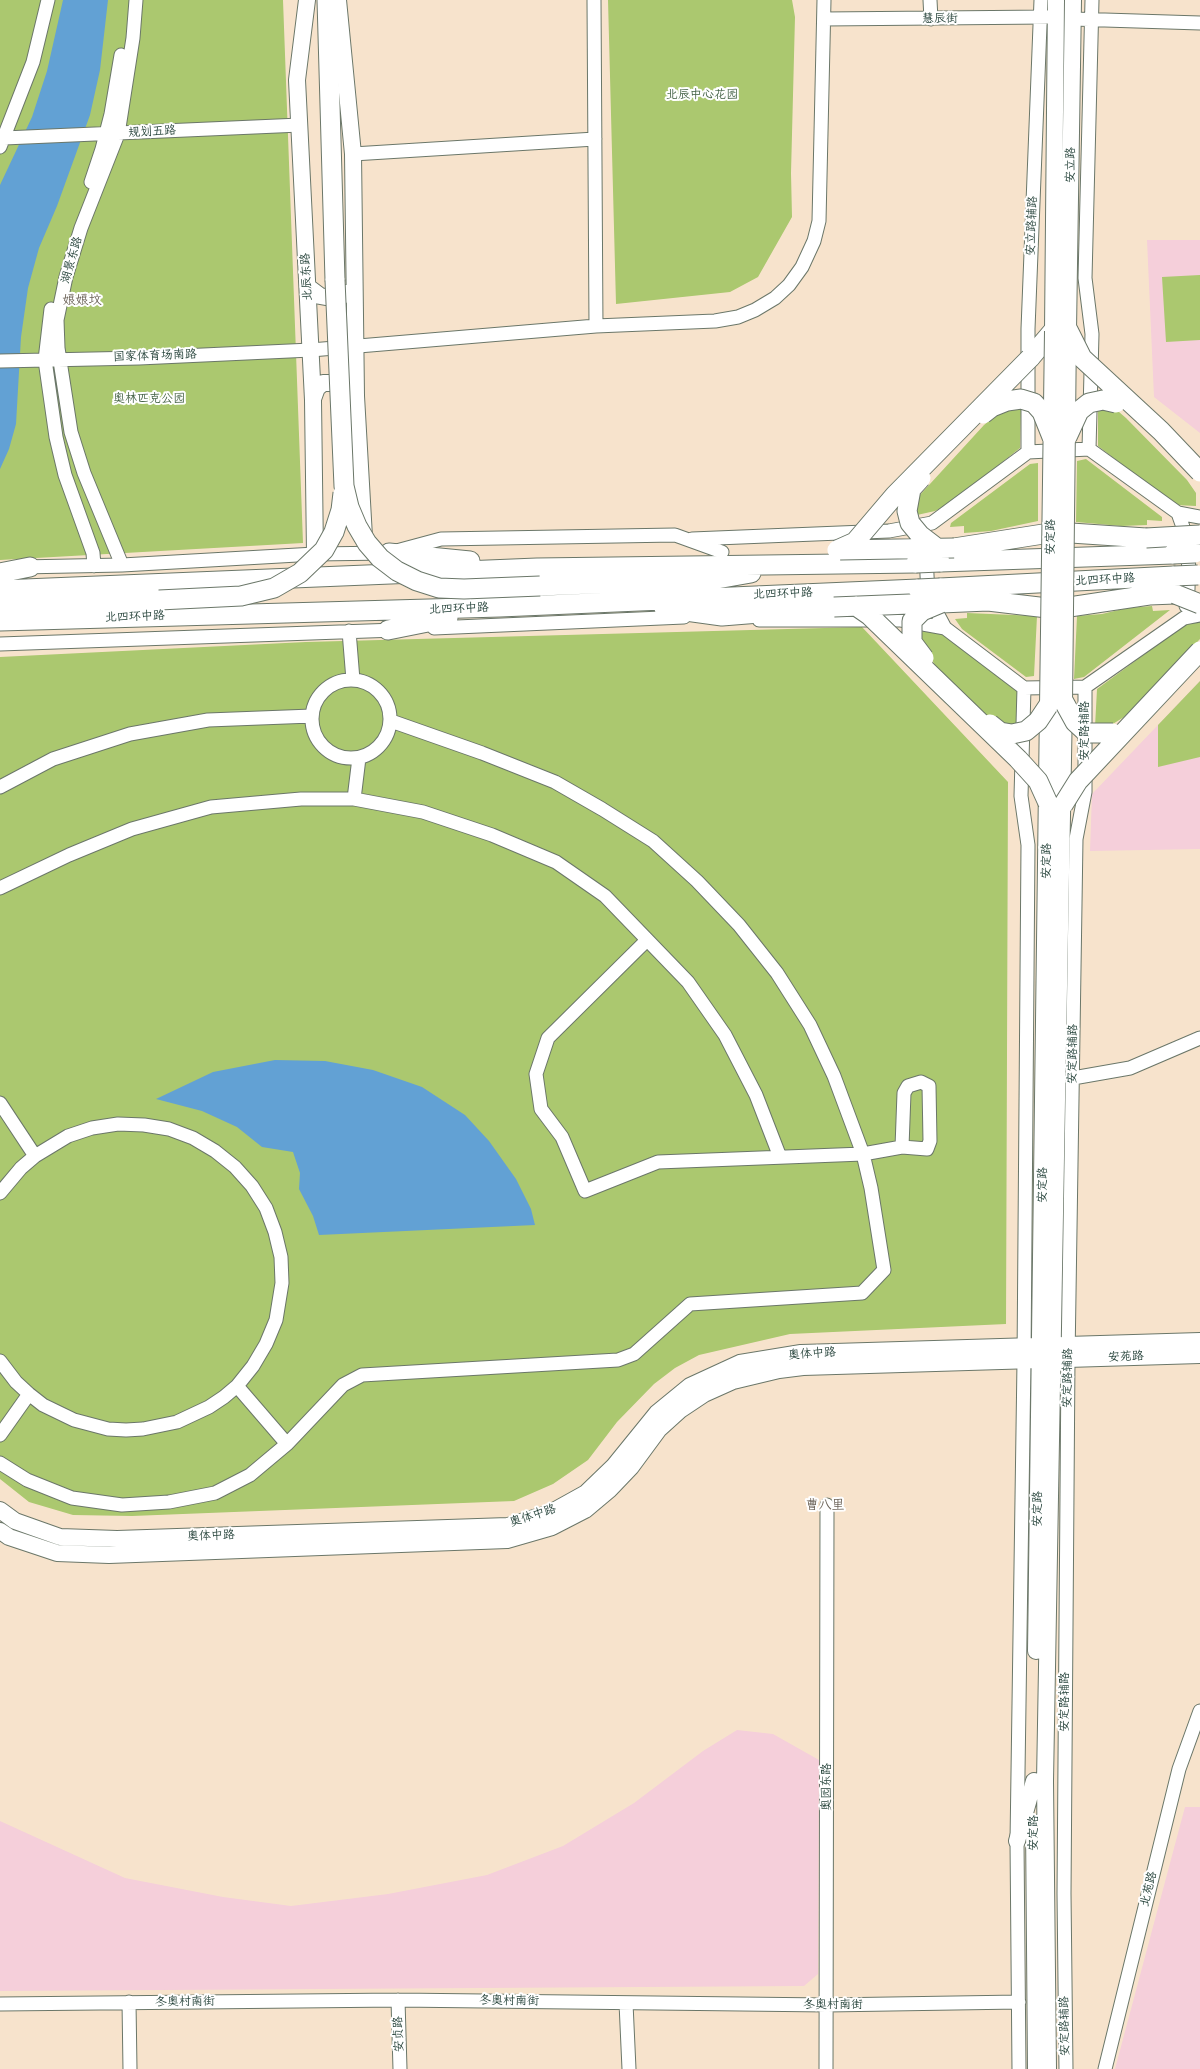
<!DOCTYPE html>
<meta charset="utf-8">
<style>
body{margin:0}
canvas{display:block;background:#f7e3cc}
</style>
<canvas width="1200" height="2069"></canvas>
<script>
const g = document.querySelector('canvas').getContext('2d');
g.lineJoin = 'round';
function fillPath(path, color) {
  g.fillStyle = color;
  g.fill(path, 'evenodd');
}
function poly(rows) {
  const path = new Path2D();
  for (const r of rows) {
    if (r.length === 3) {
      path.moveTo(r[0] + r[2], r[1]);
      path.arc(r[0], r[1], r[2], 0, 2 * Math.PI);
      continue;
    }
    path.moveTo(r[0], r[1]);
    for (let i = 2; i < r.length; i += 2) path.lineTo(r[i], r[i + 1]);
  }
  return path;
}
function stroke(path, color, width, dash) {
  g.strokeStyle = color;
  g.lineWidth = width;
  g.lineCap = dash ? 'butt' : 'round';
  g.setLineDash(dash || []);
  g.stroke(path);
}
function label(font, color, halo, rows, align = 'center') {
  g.font = font + ' Pangolin,"LXGW WenKai TC",sans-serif';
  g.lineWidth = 4;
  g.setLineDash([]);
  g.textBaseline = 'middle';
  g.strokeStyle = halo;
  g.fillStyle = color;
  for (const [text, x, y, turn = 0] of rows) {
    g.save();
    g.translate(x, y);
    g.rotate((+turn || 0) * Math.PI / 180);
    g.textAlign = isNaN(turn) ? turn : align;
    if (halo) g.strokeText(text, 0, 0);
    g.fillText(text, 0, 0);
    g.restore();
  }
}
const built = poly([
 [1147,240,1200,240,1200,433,1154,397],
 [1200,681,1200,849,1090,851,1092,794],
 [737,1730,773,1734,819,1760,818,1974,804,1986,0,1991,0,1821,125,1878,223,1897,291,1906,388,1894,487,1875,563,1846,634,1803,703,1751],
 [1185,1807,1200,1807,1200,2069,1115,2069]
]);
const green = poly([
 [0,0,283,0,303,543,0,560],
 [608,0,792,0,795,17,791,173,792,217,758,277,730,292,616,304],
 [1200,275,1200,340,1166,342,1162,277],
 [1010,409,1021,409,1020,448,951,503,935,511,917,515,919,496,984,425,995,416],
 [1098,409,1119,412,1126,418,1187,480,1196,493,1196,506,1175,505,1098,446],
 [1086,459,1162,517,1162,521,1147,520,1147,525,1121,526,1076,522,1077,461],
 [1038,463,1038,521,991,531,964,533,964,526,950,527,951,523,1030,464],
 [1152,606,1153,611,1170,610,1084,677,1074,679,1077,616,1102,614,1127,608],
 [967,613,1037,616,1034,676,1026,677,962,629,955,619,967,618],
 [1200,617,1200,639,1124,717,1108,727,1095,727,1097,689,1194,618],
 [862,627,1008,782,1006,1324,790,1334,699,1355,675,1368,654,1384,617,1422,588,1460,553,1484,514,1501,132,1516,73,1515,29,1502,0,1479,0,657,306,642],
 [926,629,948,634,1018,692,1017,727,1005,729,982,714,936,666,922,647,919,635],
 [1200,681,1200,757,1158,767,1158,725]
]);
const water = poly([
 [63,0,108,0,100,70,90,115,57,206,39,248,28,288,21,337,16,424,9,449,0,469,0,185,32,117,47,71],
 [275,1060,325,1061,373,1070,422,1087,465,1115,489,1141,516,1179,531,1209,535,1225,319,1235,313,1216,299,1189,300,1173,293,1152,262,1147,237,1127,202,1111,156,1099,213,1072]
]);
const minor = poly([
 [594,0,596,326],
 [930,0,931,19],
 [824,19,1048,17],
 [1073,19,1200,23],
 [4,138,300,125],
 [0,147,33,62,48,0],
 [353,154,595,139],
 [91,182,102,149,111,114,121,55],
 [51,309,45,360,56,437,65,475,93,553,94,566],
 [0,361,139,358,311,350,596,326,715,321,738,317,755,310,775,298,789,285,802,267,814,241,819,221,824,0],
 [1089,449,1092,334,1085,278,1092,0],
 [1028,452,1028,329,1041,0],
 [1178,513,1189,544,1188,589,1186,606],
 [692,539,889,531,932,523,1028,452,1089,449,1178,513,1200,517],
 [926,554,928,596,945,628,1024,688,1085,687,1184,618,1200,615],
 [122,565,84,473,71,432,58,348,57,320,66,277,81,228,118,134,133,38,136,0],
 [21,567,122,565,315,554,389,553,441,539,675,535,722,552],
 [759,620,901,620,945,628],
 [434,628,684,617],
 [349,631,353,680],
 [0,644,396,630],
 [351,719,39],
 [0,787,53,759,130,734,208,720,312,716],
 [354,799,359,758],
 [0,888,69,855,132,829,211,807,301,799,354,799,423,812,492,835,556,862,605,896,688,982,725,1035,756,1095,780,1157],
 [647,940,548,1038,536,1074,541,1109,562,1137,585,1191,658,1162,863,1154,902,1147,927,1149,930,1141,929,1086,921,1082,908,1086,904,1093,902,1147],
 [1073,1078,1130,1068,1200,1038],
 [0,1103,35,1156],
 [0,1193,21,1168,35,1156,68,1136,92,1128,118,1124,144,1125,169,1129,193,1138,215,1151,235,1167,252,1186,266,1208,275,1232,281,1257,282,1283,276,1320,266,1344,253,1366,237,1386,224,1397,209,1407,177,1422,143,1429,126,1430,108,1429,74,1420,43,1405,29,1394,16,1382,0,1361],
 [237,1386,287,1444],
 [0,1435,29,1394],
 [0,1463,27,1480,72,1498,122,1505,169,1502,215,1493,250,1475,287,1444,343,1385,362,1375,618,1360,634,1354,690,1304,862,1293,884,1270,871,1188,863,1154,834,1076,810,1025,777,973,739,925,697,881,653,841,602,809,555,782,482,753,391,721],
 [398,2000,400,2069],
 [129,2002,130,2069],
 [626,2003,629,2069],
 [0,2004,398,2000,827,2005,1019,2002],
 [826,2069,827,1505],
 [1019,2069,1017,1841,1024,1361,1028,845,1021,796,1024,688],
 [1066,2069,1064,1893,1068,1359,1076,839,1085,792,1085,687],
 [1105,2069,1179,1769,1200,1711]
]);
const major = poly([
 [307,0,297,80,313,400,315,554],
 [338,0,353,154,356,396,364,537],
 [308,287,320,296,331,298,342,296,346,293],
 [1068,330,1073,0],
 [1053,331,1056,0],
 [313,399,317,388,323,383,346,383,350,386],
 [0,1510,15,1521,60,1537,117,1539,508,1526,550,1513,586,1493,614,1466,657,1413,690,1386,740,1363,801,1353,1200,1341],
 [0,1531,9,1537,57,1553,109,1555,507,1540,552,1527,585,1510,610,1489,631,1467,659,1429,680,1410,704,1394,733,1381,779,1370,803,1367,1200,1355],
 [1036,1651,1048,706],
 [1034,1823,1036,2069],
 [1017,1841,1034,1781],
 [1048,2069,1045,1781,1064,702]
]);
const highway = poly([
 [327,0,335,280],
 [1030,358,1053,331],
 [954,548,1056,532,1146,538],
 [389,553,470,561],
 [940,562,1173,554],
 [0,573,30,567],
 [540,586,717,579,751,573],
 [940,588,1174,576],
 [0,590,537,568,916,563],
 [941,603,988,601,1056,609,1149,595,1175,594],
 [0,607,159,600],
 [664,608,722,616,834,607],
 [0,621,500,607,918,589],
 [388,630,448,618]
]);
const majorBridge = poly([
 [1064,702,1068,330],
 [1048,706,1053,331]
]);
const highwayBridge = poly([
 [335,280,344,486,349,507,357,526,367,543,380,558,397,571,417,581,439,588,464,589,540,586],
 [1068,330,1082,358,1161,431,1200,472],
 [983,414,992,407,1007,401,1021,399,1034,403,1042,412,1052,437],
 [1067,437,1079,411,1089,403,1103,400,1116,403],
 [921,478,911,489,907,511,910,523,920,535,937,548],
 [1146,538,1200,535],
 [837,550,855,542,895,495,1030,358],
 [840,550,954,548],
 [1173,554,1195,553],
 [916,563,940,562],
 [1174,576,1198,575],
 [918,589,940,588],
 [1175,594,1200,604],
 [159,600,241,596,274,588,300,573,324,550,334,532,341,510,343,493],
 [856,606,869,615,1018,759,1038,781,1048,803],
 [834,607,935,603],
 [924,658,912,642,912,621,922,611,941,603],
 [1064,702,1075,722,1087,733,1113,733],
 [990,724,1000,732,1012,734,1026,731,1038,721,1048,706],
 [1063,805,1078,781,1200,651]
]);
const streetNames = [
 ["慧辰街",940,19,-1],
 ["规划五路",152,132,-3],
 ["安立路",1071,165,-89],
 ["安立路辅路",1032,226,-88],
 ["湖景东路",72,260,-74],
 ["北辰东路",307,277,-93],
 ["国家体育场南路",155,356,-2],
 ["安定路",1051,537,-89],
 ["北四环中路",1105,580,-3],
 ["北四环中路",783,594,-2],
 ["北四环中路",459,609,-2],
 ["北四环中路",135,617,-2],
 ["安定路辅路",1085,731,-90],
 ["安定路",1047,861,-89],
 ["安定路辅路",1073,1054,-89],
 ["安定路",1043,1185,-89],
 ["奥体中路",812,1354,-4],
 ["安苑路",1126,1357,-2],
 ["安定路辅路",1068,1378,-89],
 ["安定路",1038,1509,-89],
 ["奥体中路",533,1516,-18],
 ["奥体中路",211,1536,-2],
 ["安定路辅路",1065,1702,-90],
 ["奥园东路",827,1787,-90],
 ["安定路",1034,1833,-90],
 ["北苑路",1149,1889,-76],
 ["冬奥村南街",509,2001,1],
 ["冬奥村南街",185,2002,-1],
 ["冬奥村南街",833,2005],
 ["安定路辅路",1065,2026,-91],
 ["安贞路",399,2034,-92]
];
const parkNames = [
 ["北辰中心花园",702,95],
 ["奥林匹克公园",149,399]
];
const neighbourhoodNames = [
 ["娘娘坟",82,301],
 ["曹八里",825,1506]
];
fillPath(built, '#f5cfda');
fillPath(green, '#abc86f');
fillPath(water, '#62a1d4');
stroke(minor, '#6b7769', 15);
stroke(major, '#6b7769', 18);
stroke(highway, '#6b7769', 21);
stroke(minor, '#fff', 13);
stroke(major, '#fff', 16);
stroke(highway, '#fff', 19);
stroke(majorBridge, '#6b7769', 18, []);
stroke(highwayBridge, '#6b7769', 21, []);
stroke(majorBridge, '#fff', 16);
stroke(highwayBridge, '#fff', 19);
label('12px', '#1f3d34', '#fff', streetNames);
label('12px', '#426043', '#fff', parkNames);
label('13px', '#685f54', '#fff', neighbourhoodNames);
</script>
